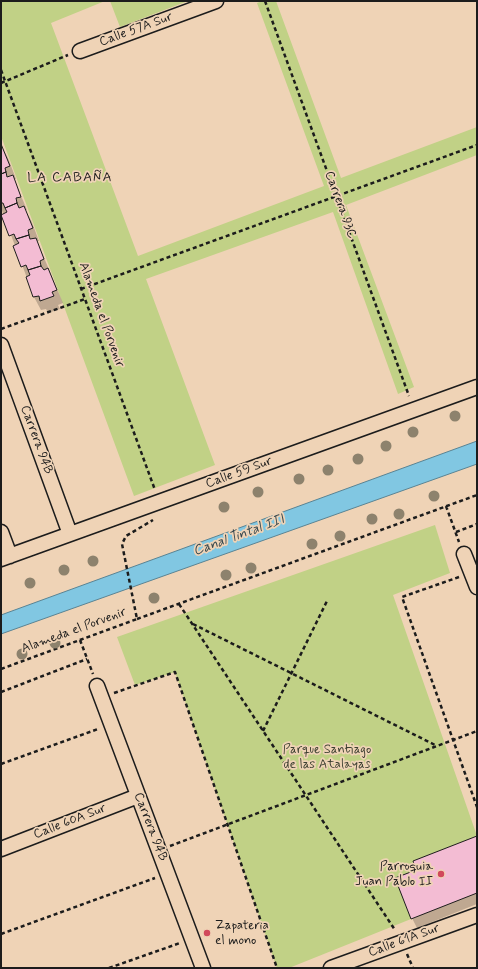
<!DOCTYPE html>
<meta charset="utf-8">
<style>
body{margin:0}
#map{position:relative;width:478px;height:969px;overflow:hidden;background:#efd3b6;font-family:Mynerve,sans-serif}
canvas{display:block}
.frame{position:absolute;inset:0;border:2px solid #1c1c1c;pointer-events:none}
</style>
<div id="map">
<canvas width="478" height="969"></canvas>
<div class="frame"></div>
</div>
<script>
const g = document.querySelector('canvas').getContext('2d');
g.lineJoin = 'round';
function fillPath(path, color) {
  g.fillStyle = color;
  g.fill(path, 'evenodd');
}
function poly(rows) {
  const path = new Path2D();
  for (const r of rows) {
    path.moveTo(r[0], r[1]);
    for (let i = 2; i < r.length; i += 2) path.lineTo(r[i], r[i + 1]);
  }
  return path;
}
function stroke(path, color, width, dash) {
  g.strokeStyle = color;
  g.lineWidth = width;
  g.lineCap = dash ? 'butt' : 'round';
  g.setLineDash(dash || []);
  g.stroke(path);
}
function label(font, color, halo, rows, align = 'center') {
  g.font = font + ' Mynerve,sans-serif';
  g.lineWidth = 3.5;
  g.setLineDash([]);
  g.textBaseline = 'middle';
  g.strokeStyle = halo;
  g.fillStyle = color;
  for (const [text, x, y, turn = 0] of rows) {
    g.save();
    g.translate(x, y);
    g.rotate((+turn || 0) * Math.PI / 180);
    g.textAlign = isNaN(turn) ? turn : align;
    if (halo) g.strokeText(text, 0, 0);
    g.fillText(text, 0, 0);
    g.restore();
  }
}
const green = poly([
 [1,1,105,1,51,23,138,256,324,186,257,3,262,1,276,1,341,178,477,127,477,155,346,205,414,387,398,394,333,212,146,279,215,465,134,496,1,136],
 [110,1,188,1,120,27],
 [435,525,450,573,393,595,477,836,413,861,416,870,396,878,411,919,289,968,277,968,175,672,135,685,117,637]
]);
const water = poly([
 [477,441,477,464,1,634,1,615,477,441]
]);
const shadow = poly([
 [1,146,8,158,16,179,14,179,27,210,25,210,31,220,39,241,37,241,63,303,58,305,60,309,48,313,46,309,41,310,34,297,1,208],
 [477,837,477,904,417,928,412,918,417,870]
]);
const building = poly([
 [1,144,10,166,5,168,6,172,1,174,1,144],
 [6,172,7,177,13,175,21,197,16,198,17,203,5,208,3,203,1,203,1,174,6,172],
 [17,203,19,208,24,206,33,228,28,230,29,235,16,239,14,234,9,236,1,215,7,212,5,208,17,203],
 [29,235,30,239,36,238,44,259,40,261,41,266,28,270,26,265,21,267,13,246,19,243,16,239,29,235],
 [41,266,44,270,48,268,57,290,52,292,54,296,40,301,39,296,33,297,26,277,30,275,28,270,41,266],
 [477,836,477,893,411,919,395,878,416,870,413,861,477,836]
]);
const path = poly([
 [265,1,409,396],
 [1,70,155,490],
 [1,83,68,55],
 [81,289,477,145],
 [1,329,85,299],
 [446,506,459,542],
 [456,532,477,524],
 [459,577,402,597,477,807],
 [179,604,395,930],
 [137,619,477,495],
 [193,624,437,746],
 [80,640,93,674],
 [1,669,137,619,122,544,126,536,153,520],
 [1,692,87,659],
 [114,693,175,672,277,968],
 [263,731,327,601],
 [1,764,98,729],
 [170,846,477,731],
 [1,934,155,878],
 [407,954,413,968],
 [109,968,180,943]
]);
const minor = poly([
 [80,51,216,1],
 [1,345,70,534],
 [1,532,10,556],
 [464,554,477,587],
 [1,559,477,387],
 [97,686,203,968],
 [1,849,138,796],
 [331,968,477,915]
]);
const trees = [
 [455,416],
 [413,432],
 [386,446],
 [358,459],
 [328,470],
 [299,479],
 [258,492],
 [434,496],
 [224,507],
 [399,514],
 [372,519],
 [340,536],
 [312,544],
 [93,561],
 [251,568],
 [64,570],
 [226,575],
 [30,583],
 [154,598],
 [55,643],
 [22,654]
];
const markers = [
 [441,874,4,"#d1495b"],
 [207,933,4,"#d1495b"]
];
const streetNames = [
 ["Calle 57A Sur",136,30,-20],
 ["Carrera 93C",340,205,70],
 ["Alameda el Porvenir",101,315,70],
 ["Carrera 94B",36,440,70],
 ["Calle 59 Sur",239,473,-20],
 ["Alameda el Porvenir",74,631,-20],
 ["Calle 60A Sur",70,822,-21],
 ["Carrera 94B",150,827,69],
 ["Calle 61A Sur",404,941,-20]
];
const parkNames = [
 ["Parque Santiago",327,750],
 ["de las Atalayas",327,765]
];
const poiNames = [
 ["Parroquia",433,867],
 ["Juan Pablo II",433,882],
 ["Zapateria",215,926,"left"],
 ["el mono",215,941,"left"]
];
const neighbourhoodNames = [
 ["LA CABAÑA",70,178]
];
const waterNames = [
 ["Canal Tintal III",239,536,-20]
];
fillPath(green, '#c1d186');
fillPath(water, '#81c7e2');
stroke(water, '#598393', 1);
fillPath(shadow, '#0003');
fillPath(building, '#f3bcd3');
stroke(building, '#1c1c1c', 1);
stroke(minor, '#1c1c1c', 17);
stroke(path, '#1c1c1c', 2.5, [4, 3]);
stroke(minor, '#efd3b6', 14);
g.fillStyle = '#8d826d';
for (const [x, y] of trees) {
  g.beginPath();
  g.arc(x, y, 5.5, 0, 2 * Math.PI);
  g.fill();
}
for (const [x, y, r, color] of markers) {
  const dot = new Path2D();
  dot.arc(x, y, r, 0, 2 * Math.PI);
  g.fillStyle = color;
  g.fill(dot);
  stroke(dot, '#efd3b6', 1.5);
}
label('13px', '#1c1c1c', '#efd3b6', streetNames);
label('13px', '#3d4031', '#efd3b6', parkNames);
label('13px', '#1c1c1c', '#efd3b6', poiNames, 'right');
g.letterSpacing = '1px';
label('14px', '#1c1c1c', '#efd3b6', neighbourhoodNames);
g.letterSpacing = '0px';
label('italic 14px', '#35474e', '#efd3b6', waterNames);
</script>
